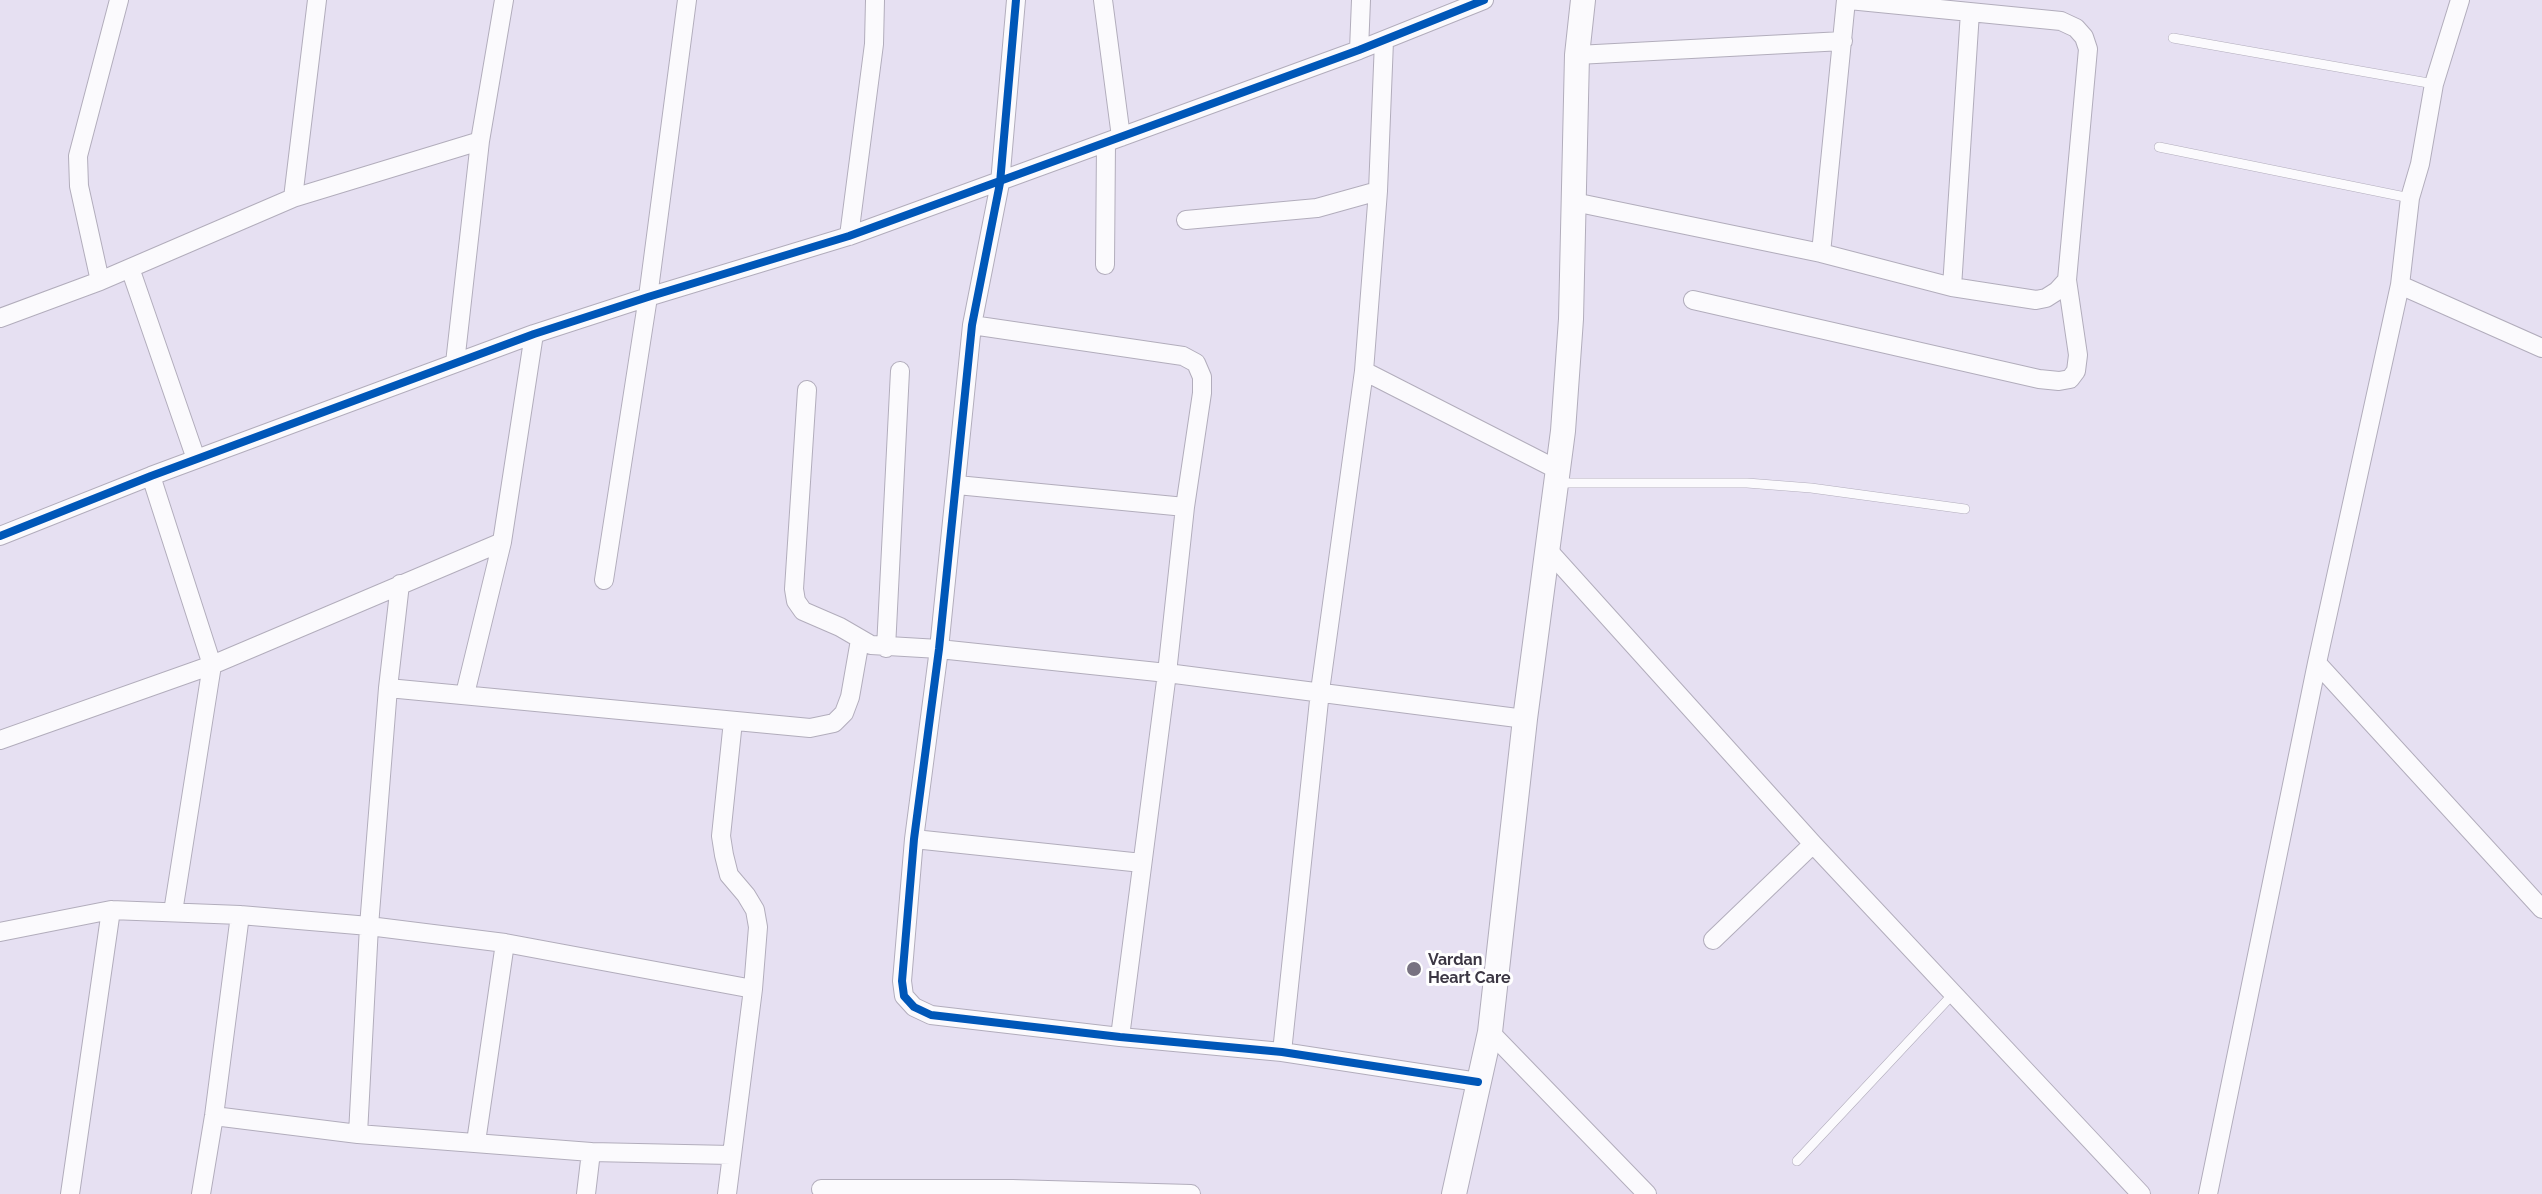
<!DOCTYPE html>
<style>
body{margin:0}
canvas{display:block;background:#e6e0f2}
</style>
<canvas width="2542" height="1194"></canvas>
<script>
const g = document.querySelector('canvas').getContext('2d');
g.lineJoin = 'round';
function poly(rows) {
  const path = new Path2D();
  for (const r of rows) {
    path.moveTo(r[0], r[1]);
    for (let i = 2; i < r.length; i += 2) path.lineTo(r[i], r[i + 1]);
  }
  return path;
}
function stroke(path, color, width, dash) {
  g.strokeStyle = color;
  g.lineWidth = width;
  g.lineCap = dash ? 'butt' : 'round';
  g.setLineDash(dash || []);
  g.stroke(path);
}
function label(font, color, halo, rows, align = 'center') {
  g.font = font + ' Raleway,sans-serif';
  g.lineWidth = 6;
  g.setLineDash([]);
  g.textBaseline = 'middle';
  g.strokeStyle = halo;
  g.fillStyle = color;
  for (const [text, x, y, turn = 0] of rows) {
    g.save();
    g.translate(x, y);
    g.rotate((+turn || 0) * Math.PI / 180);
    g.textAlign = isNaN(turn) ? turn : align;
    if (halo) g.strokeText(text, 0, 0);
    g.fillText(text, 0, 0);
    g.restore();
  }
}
const lane = poly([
 [2173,38,2434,84],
 [2159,147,2410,198],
 [1556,483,1747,483,1811,488,1965,509],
 [1797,1161,1953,994]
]);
const street = poly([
 [1016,0,1000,183,972,325,939,649,914,839,902,981,904,996,914,1007,931,1015,1120,1037,1282,1052,1478,1082],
 [1103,0,1121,137],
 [1359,50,1361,0],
 [1577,55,1843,41],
 [293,198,317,0],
 [1574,202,1821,253,1952,287,2036,300,2046,298,2057,291,2067,280,2088,49,2084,37,2076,28,2061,21,1849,0],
 [1186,220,1317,208,1378,191],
 [849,236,874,44,875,0],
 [1821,253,1846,0],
 [1105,265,1106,143],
 [130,268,196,459],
 [100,281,79,186,78,156,119,0],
 [2400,285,2542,348],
 [1952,287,1970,12],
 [1693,300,2039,379,2059,381,2070,379,2076,371,2078,355,2067,280],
 [0,318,100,281,293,198,480,141],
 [972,325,1183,356,1196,363,1202,377,1202,393,1185,507,1167,673,1120,1037],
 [455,363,480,141,504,0],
 [1364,371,1558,470],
 [807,390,794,589,796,601,803,611,840,627,871,645,939,649,1167,673,1525,719],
 [151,476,212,665,173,912],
 [957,485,1185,507],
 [0,536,151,476,534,334,648,297,849,236,1359,50,1484,0],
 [1547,549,1813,844,2141,1194],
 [604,580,648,297,687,0],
 [886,648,900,371],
 [2317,663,2542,909],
 [388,688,810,728,834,723,844,713,850,697,860,640],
 [465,694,502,542,534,334],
 [0,740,212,665,502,542],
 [914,839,1142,863],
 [0,932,111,910,240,915,369,926,505,943,753,989],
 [1713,940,1813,844],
 [1490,1032,1647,1194],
 [1282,1052,1320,691,1364,371,1378,191,1384,41],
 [214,1116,358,1134,591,1152,731,1155],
 [358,1134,369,926,388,688,400,584],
 [476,1142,505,943],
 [821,1189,1012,1189,1191,1194],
 [70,1194,111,910],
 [201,1194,214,1116,240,915],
 [586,1194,591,1152],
 [727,1194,753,989,758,927,755,910,746,895,729,875,724,855,721,836,733,721],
 [2208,1194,2317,663,2400,285,2410,198,2420,164,2434,84,2460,0]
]);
const secondary = poly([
 [1454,1194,1490,1032,1525,719,1563,431,1571,319,1577,55,1583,0]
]);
const cycleway = poly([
 [1016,0,1000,183,972,325,939,649,914,839,902,981,904,996,914,1007,931,1015,1120,1037,1282,1052,1478,1082],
 [0,536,151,476,534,334,648,297,849,236,1359,50,1484,0]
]);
const markers = [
 [1414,969,8,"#787281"]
];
const poiNames = [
 ["Vardan",1428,960],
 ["Heart Care",1428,978]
];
stroke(lane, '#b2adbc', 10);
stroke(street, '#b2adbc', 20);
stroke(secondary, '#b2adbc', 26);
stroke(lane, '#fbfafd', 9);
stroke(street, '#fbfafd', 18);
stroke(secondary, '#fbfafd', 24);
stroke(cycleway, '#0057b8', 8);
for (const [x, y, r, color] of markers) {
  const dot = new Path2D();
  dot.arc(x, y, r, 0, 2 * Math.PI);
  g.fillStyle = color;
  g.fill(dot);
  stroke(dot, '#fff', 2);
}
label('bold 16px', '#3c3744', '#fff', poiNames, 'left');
</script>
